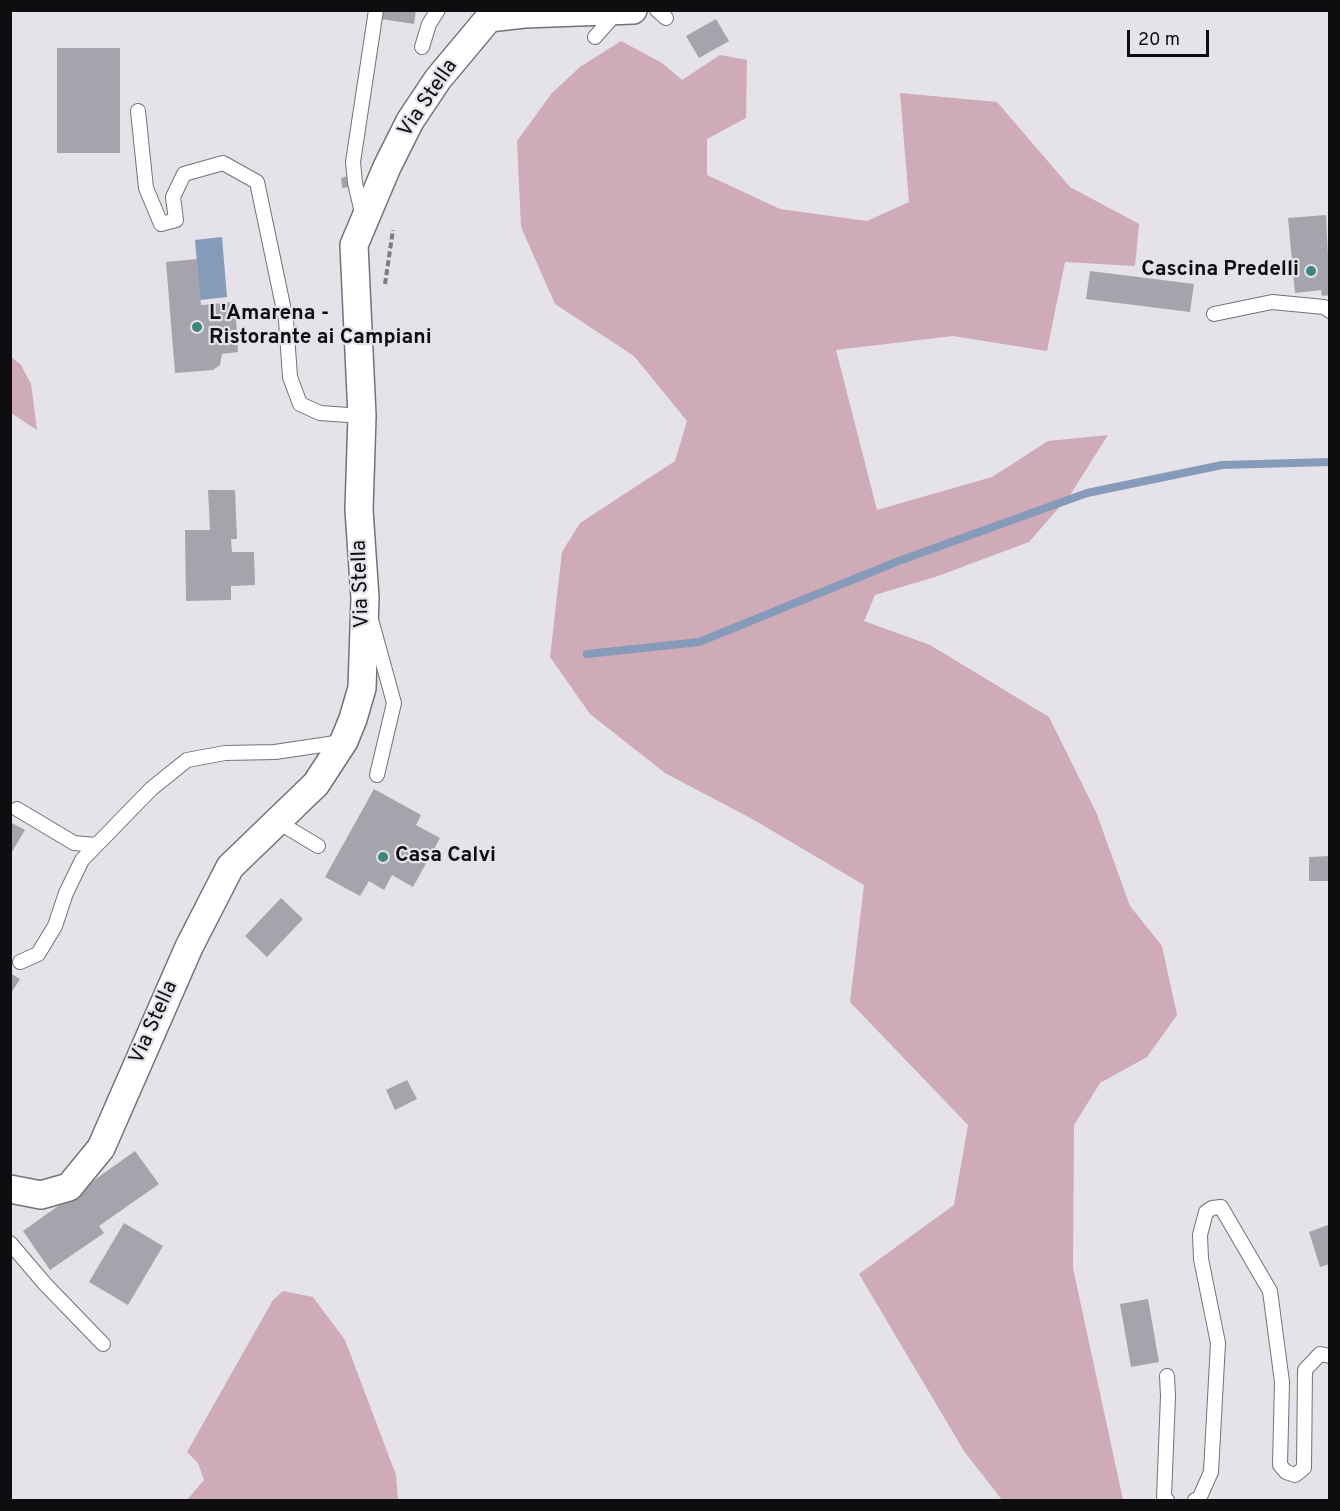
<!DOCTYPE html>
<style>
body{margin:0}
#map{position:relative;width:1340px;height:1511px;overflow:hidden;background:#e5e2e9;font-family:Overpass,sans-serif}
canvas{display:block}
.frame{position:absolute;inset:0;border:12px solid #0e0d0f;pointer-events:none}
.scale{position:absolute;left:1127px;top:30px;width:82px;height:27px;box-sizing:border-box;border:3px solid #0e0d0f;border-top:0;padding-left:8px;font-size:18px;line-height:21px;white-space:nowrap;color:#0e0d0f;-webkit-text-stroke:4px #e5e2e9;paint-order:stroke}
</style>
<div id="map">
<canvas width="1340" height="1511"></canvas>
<div class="frame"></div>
<div class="scale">20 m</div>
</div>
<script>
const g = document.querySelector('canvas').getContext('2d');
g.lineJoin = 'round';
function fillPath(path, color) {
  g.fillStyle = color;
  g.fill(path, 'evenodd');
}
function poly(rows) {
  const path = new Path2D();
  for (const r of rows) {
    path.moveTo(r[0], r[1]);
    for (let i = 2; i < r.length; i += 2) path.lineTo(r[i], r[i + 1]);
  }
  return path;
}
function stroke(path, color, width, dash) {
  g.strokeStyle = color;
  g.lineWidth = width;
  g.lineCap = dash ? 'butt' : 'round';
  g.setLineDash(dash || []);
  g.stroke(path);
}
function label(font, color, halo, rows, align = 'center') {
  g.font = font + ' Overpass,sans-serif';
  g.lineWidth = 4.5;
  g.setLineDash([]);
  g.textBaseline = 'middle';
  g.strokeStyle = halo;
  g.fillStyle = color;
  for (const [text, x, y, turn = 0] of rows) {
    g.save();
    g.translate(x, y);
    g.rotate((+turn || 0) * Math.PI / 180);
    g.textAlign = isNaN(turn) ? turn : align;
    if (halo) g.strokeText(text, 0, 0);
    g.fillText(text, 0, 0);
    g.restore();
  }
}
const green = poly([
 [621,41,662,63,682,80,720,55,747,60,746,118,707,139,707,175,780,209,867,221,909,202,900,93,997,102,1070,187,1139,224,1135,266,1065,262,1047,351,953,336,836,350,877,510,992,477,1048,441,1108,435,1070,495,1029,542,938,576,875,595,864,621,930,645,1049,717,1096,812,1130,906,1162,946,1177,1015,1147,1057,1100,1083,1074,1125,1073,1268,1123,1500,1002,1500,964,1451,859,1274,954,1205,968,1125,850,1002,864,885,754,820,665,773,590,714,550,657,562,552,580,523,675,461,687,421,634,356,555,304,521,227,517,141,552,93,580,67],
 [10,356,21,365,31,384,37,430,11,413],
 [283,1291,313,1297,345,1340,396,1475,398,1500,187,1500,204,1480,198,1463,187,1452,273,1300]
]);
const water = poly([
 [222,237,227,297,200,300,195,240]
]);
const stream = poly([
 [587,654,699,642,896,562,1087,493,1222,465,1330,462]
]);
const building = poly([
 [382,10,416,10,414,24,381,19],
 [716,19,729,41,699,58,686,36],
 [57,48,120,48,120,153,57,153],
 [348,176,350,187,342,188,341,178],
 [1326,215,1330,295,1322,296,1321,290,1295,293,1288,218],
 [197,259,201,305,235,302,238,352,222,354,220,365,213,370,175,373,166,262],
 [1090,271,1194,284,1190,312,1086,299],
 [208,490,235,490,237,539,231,539,232,552,254,552,255,585,231,586,231,600,186,601,185,530,210,530],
 [374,789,421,815,416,825,440,838,413,887,392,875,384,890,369,881,360,896,325,877],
 [10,822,25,830,10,855],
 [1330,856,1330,881,1309,881,1309,857],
 [281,898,303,919,267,957,245,936],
 [10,973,20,979,10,995],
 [407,1080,417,1099,395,1110,386,1090],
 [135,1151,159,1184,99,1226,104,1233,50,1270,23,1231],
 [124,1223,163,1246,128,1305,89,1282],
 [1328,1225,1330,1264,1320,1267,1309,1232],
 [1148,1299,1159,1362,1131,1367,1120,1304]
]);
const path = poly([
 [385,284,393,230]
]);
const service = poly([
 [657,10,666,18],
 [595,37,617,12],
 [422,47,429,24,438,10],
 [138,111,146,188,161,224,176,220,173,197,184,174,223,163,257,182,286,320,290,377,300,404,320,413,362,416],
 [363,217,355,183,353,162,376,10],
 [1214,314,1272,302,1324,307,1330,311],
 [372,623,394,703,377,775],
 [17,809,74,843,95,845],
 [278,822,318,846],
 [20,962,38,954,55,926,66,893,82,860,151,789,187,760,225,753,275,752,342,742],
 [10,1243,45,1284,103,1344],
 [1167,1376,1168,1396,1164,1497,1167,1500],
 [1195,1500,1199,1499,1211,1472,1218,1343,1201,1259,1200,1235,1206,1212,1212,1208,1221,1207,1270,1291,1282,1382,1280,1465,1286,1472,1295,1475,1304,1468,1305,1370,1320,1354,1330,1356]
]);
const minor = poly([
 [10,1189,41,1195,69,1187,101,1148,189,947,230,867,316,784,344,741,353,719,362,688,365,598,359,510,362,416,354,245,387,167,410,121,438,79,489,18,524,14,633,10]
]);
const markers = [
 [1311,271,6,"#3f857d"],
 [197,327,6,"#3f857d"],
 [383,857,6,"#3f857d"]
];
const streetNames = [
 ["Via Stella",429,99,-56],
 ["Via Stella",362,584,-92],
 ["Via Stella",155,1023,-66]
];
const poiNames = [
 ["Cascina Predelli",1299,271,"right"],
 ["L'Amarena -",209,315],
 ["Ristorante ai Campiani",209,339],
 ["Casa Calvi",395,857]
];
fillPath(green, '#cfaab7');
fillPath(water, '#869ab9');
stroke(stream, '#869ab9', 8);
fillPath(building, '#a4a5ac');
stroke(service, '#747178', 16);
stroke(minor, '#747178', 30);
stroke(path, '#7f7c81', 4, [6, 3]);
stroke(service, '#fff', 14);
stroke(minor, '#fff', 27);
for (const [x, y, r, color] of markers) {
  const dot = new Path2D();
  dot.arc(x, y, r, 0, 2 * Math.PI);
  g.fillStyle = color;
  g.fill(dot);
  stroke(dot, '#e5e2e9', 2);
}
label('21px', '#0e0d0f', '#e5e2e9', streetNames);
label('bold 21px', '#0e0d0f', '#e5e2e9', poiNames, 'left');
</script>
